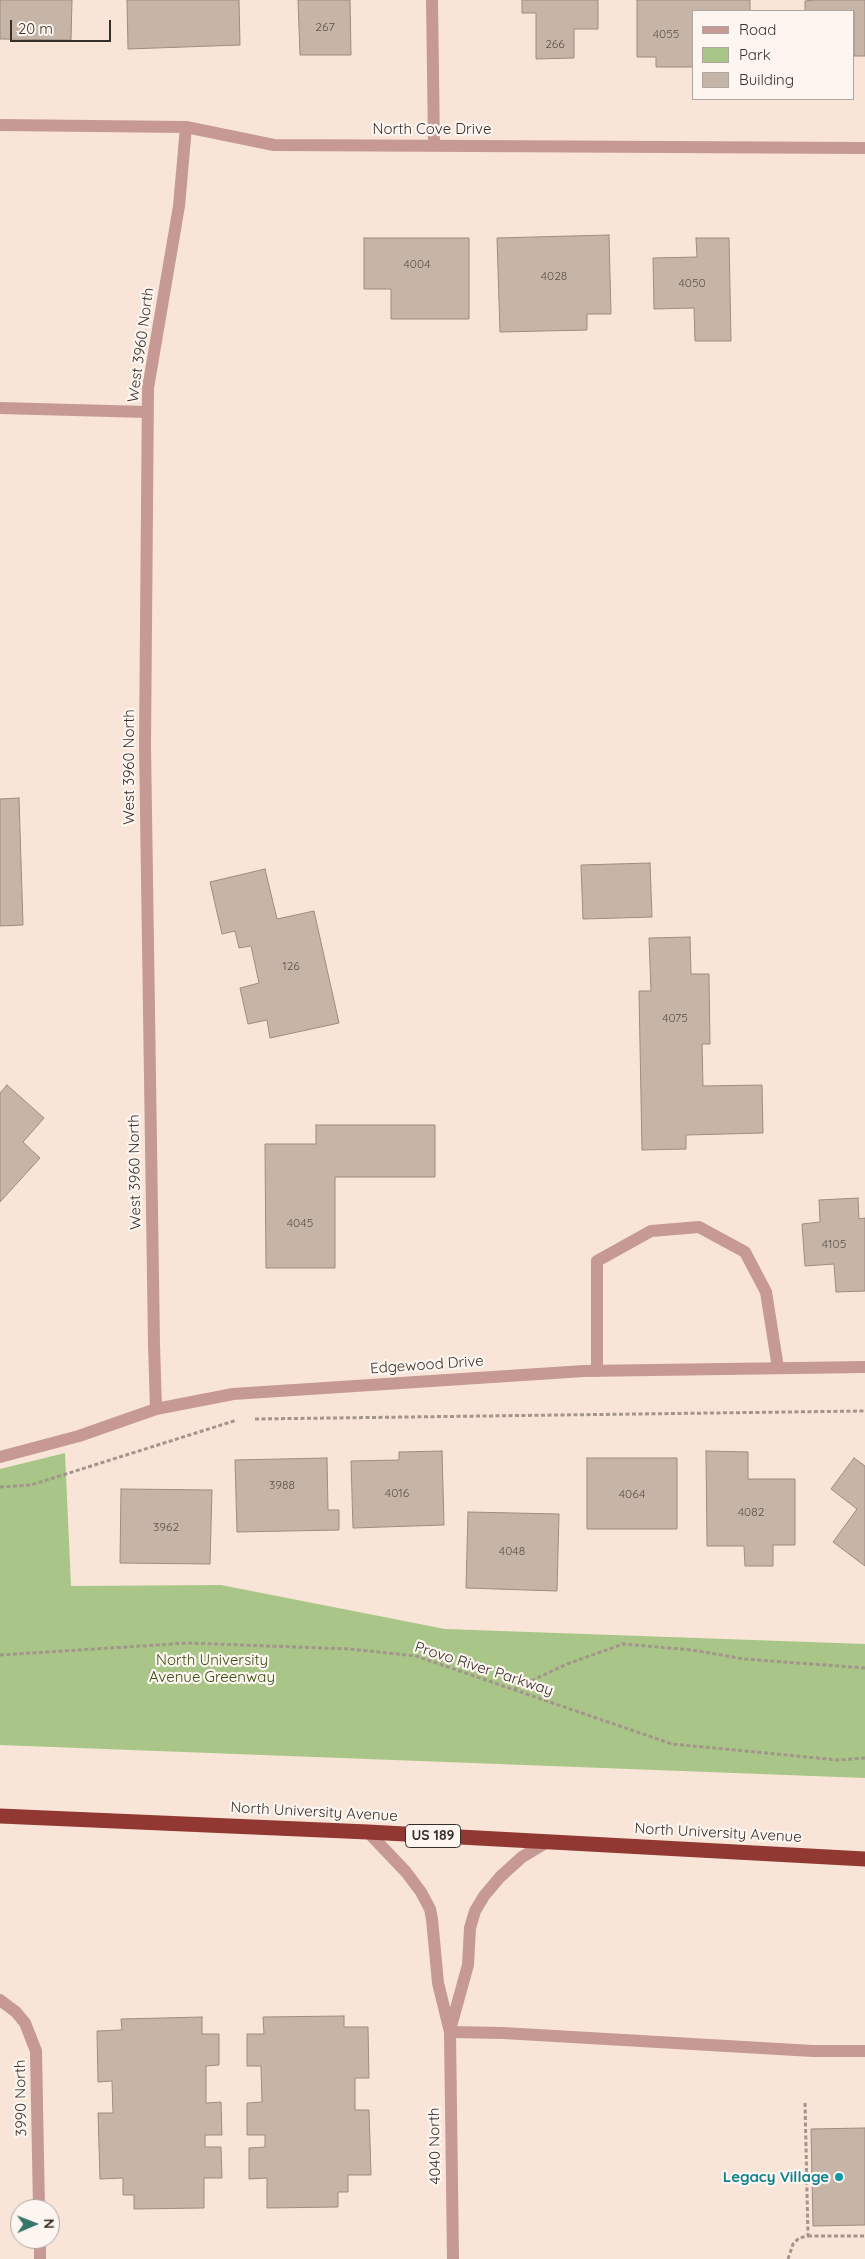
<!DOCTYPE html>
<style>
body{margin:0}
#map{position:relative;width:865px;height:2259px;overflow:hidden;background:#f8e5d7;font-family:Quicksand,sans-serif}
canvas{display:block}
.legend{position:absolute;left:692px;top:10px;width:162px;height:90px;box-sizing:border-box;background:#fdf5ef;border:1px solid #aea6a0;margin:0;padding:6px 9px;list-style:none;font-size:15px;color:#37302a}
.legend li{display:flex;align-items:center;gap:10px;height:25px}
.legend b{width:25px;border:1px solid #aea6a0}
.north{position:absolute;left:10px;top:2199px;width:50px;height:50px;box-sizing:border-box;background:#fdf5ef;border:1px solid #aea6a0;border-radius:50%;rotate:89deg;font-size:14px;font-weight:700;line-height:20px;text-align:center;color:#37302a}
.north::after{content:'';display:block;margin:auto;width:18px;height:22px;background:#357769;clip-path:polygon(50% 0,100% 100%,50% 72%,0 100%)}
.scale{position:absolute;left:10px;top:20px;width:101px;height:22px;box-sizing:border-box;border:2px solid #37302a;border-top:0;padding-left:6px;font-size:15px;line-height:18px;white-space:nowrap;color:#37302a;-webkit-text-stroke:4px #fdf5ef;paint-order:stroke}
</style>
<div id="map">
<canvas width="865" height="2259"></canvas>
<ul class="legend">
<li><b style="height:6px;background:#c69994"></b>Road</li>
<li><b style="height:14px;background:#a9c688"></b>Park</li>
<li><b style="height:14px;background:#c6b4a7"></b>Building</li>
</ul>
<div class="north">N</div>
<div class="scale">20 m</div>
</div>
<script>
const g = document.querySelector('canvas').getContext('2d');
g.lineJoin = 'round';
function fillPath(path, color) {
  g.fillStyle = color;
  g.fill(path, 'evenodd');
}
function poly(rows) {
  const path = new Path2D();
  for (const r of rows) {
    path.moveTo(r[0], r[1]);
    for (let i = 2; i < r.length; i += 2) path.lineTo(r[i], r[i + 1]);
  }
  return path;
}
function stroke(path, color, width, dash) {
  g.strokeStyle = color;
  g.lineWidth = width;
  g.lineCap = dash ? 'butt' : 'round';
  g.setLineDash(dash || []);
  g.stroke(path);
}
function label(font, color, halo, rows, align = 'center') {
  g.font = font + ' Quicksand,sans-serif';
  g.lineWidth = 4.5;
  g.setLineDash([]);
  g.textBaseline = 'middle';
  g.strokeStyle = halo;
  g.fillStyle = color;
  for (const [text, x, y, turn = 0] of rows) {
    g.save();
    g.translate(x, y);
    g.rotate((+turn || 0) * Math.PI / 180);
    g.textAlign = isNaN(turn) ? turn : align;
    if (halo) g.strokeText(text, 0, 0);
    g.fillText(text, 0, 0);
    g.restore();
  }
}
const green = poly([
 [65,1453,71,1586,221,1585,445,1629,865,1644,865,1778,0,1745,0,1469]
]);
const building = poly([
 [0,0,72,0,71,40,0,39,0,0],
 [127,0,239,0,240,45,128,49,127,0],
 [298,0,350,0,351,55,300,55,298,0],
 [522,0,598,0,598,29,574,29,574,58,536,59,536,13,522,13,522,0],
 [637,0,750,0,750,11,694,11,694,67,656,67,656,57,637,57,637,0],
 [814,0,865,0,865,56,854,56,854,11,805,11,805,1,814,0],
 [609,235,611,314,587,314,587,330,500,332,497,238,609,235],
 [364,238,469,238,469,319,391,319,391,289,364,289,364,238],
 [696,238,729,238,731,341,695,341,694,308,654,309,653,258,697,257,696,238],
 [19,798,23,925,0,926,0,799,19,798],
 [650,863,652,917,583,919,581,865,650,863],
 [265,869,277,919,314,911,339,1023,270,1038,267,1020,248,1024,240,988,259,983,251,946,239,948,235,931,222,934,210,882,265,869],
 [690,937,691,974,709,974,710,1044,702,1044,703,1086,762,1085,763,1133,686,1135,686,1149,642,1150,639,991,651,991,649,938,690,937],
 [7,1085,44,1118,23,1142,40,1158,0,1202,0,1093,7,1085],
 [316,1125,435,1125,435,1177,335,1177,335,1268,266,1268,265,1144,316,1144,316,1125],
 [858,1198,859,1219,865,1218,865,1291,836,1292,834,1264,805,1266,802,1224,820,1222,819,1200,858,1198],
 [442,1451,444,1525,353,1528,351,1461,399,1460,399,1452,442,1451],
 [706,1451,748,1452,748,1479,795,1479,795,1545,773,1545,773,1566,745,1566,744,1546,707,1546,706,1451],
 [327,1458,328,1510,339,1510,339,1530,237,1532,235,1460,327,1458],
 [587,1458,677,1458,677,1529,587,1529,587,1458],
 [854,1458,865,1466,865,1566,833,1542,857,1509,831,1489,854,1458],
 [121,1489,212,1490,210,1564,120,1563,121,1489],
 [468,1512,559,1514,557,1591,466,1588,468,1512],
 [344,2016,344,2027,368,2027,369,2078,355,2078,355,2110,369,2110,371,2175,348,2175,348,2192,338,2192,338,2207,267,2208,267,2178,249,2179,249,2148,265,2147,265,2135,247,2135,247,2103,262,2102,261,2066,247,2066,247,2034,264,2034,263,2017,344,2016],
 [202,2017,202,2034,219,2034,219,2065,206,2066,206,2103,221,2102,222,2135,205,2135,205,2147,221,2147,222,2178,204,2178,204,2208,134,2209,134,2195,123,2195,123,2178,100,2179,98,2113,113,2113,112,2081,98,2082,97,2031,122,2030,121,2019,202,2017],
 [865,2128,865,2225,813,2226,811,2129,865,2128]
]);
const path = poly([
 [255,1419,865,1411],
 [0,1487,31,1485,237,1420],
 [0,1655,188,1643,350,1649,416,1656,672,1744,839,1760,865,1758],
 [514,1689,567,1664,623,1644,692,1650,744,1659,865,1668],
 [808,2236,865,2236],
 [788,2259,793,2244,799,2238,808,2236,805,2102]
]);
const lane = poly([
 [0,408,147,412],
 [597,1371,597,1261,651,1231,699,1227,745,1252,766,1292,778,1368],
 [450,2032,503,2033,813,2051,865,2051]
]);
const street = poly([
 [432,0,434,145],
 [0,125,186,127,274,145,865,148],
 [156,1409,154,1344,145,745,148,388,179,206,186,127],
 [0,1457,79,1436,156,1409,233,1394,584,1371,865,1367],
 [368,1832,406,1872,421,1892,430,1909,432,1919,438,1983,450,2032,453,2259],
 [0,2000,16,2012,25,2023,36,2051,39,2209],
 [450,2030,468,1965,470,1928,475,1911,484,1896,500,1877,522,1857,547,1842],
 [40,2239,40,2259]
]);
const highway = poly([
 [0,1816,368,1832,865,1859]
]);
const markers = [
 [839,2177,5,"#0f9aa8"]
];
const numberNames = [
 ["267",325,27],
 ["4055",666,34],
 ["266",555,44],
 ["4004",417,264],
 ["4028",554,276],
 ["4050",692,283],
 ["126",291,966],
 ["4075",675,1018],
 ["4045",300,1223],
 ["4105",834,1244],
 ["3988",282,1485],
 ["4016",397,1493],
 ["4064",632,1494],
 ["4082",751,1512],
 ["3962",166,1527],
 ["4048",512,1551]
];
const shields = [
 [433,1836,55]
];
const shieldNames = [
 ["US 189",433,1836]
];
const streetNames = [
 ["North Cove Drive",432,129],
 ["West 3960 North",141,345,-82],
 ["West 3960 North",129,767,-90],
 ["West 3960 North",135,1172,-91],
 ["Edgewood Drive",427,1365,-4],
 ["Provo River Parkway",484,1669,18],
 ["North University Avenue",314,1812,3],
 ["North University Avenue",718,1833,3],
 ["3990 North",21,2098,-91],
 ["4040 North",435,2146,-91]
];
const parkNames = [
 ["North University",212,1660],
 ["Avenue Greenway",212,1677]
];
const cultureNames = [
 ["Legacy Village",829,2177]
];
fillPath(green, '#a9c688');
fillPath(building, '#c6b4a7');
stroke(building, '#9d8c7f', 1);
stroke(path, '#a3958b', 3, [4, 2.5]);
stroke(lane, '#c69994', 12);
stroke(street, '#c69994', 12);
stroke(highway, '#913833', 15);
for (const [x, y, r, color] of markers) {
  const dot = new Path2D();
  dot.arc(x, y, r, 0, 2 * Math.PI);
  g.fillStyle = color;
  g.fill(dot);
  stroke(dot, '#fdf5ef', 2);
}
label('12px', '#5b5149', null, numberNames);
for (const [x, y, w] of shields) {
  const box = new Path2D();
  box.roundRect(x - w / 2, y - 11.5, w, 23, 4);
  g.fillStyle = '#fdf5ef';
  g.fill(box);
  stroke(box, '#37302a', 1);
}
label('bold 14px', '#37302a', null, shieldNames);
label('15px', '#37302a', '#fdf5ef', streetNames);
label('15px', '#364f12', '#fdf5ef', parkNames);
label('bold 15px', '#0d838f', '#fdf5ef', cultureNames, 'right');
</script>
